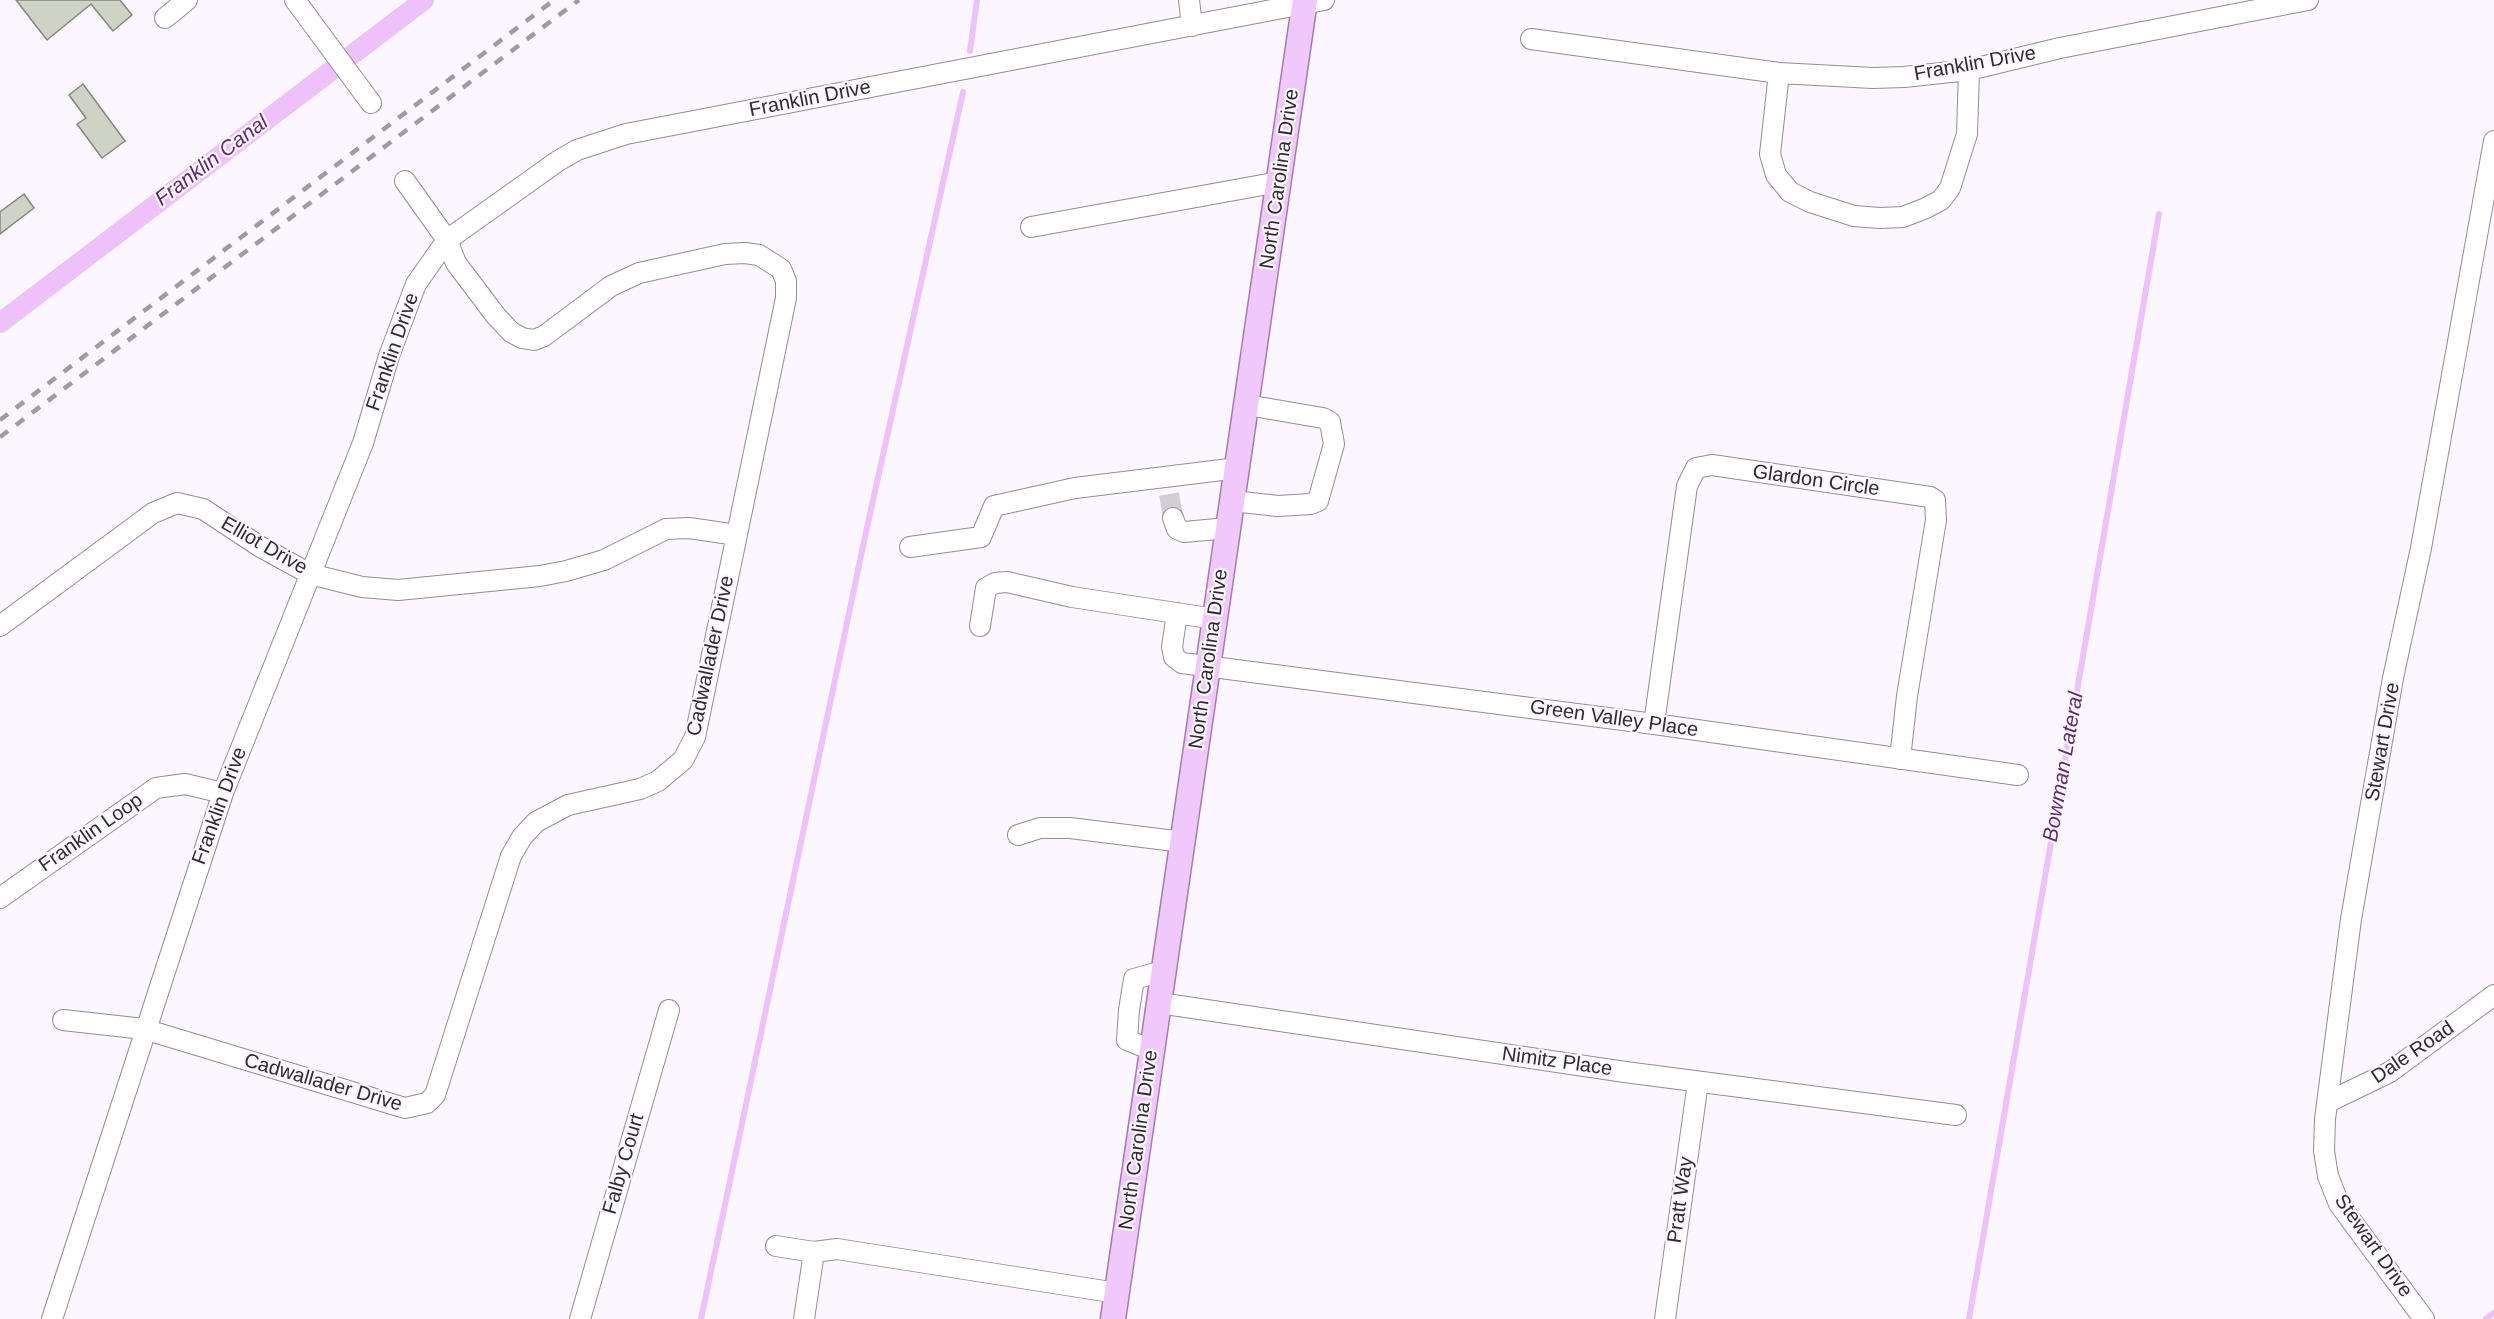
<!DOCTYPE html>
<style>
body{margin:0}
canvas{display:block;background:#fcf6fe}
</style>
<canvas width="2494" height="1319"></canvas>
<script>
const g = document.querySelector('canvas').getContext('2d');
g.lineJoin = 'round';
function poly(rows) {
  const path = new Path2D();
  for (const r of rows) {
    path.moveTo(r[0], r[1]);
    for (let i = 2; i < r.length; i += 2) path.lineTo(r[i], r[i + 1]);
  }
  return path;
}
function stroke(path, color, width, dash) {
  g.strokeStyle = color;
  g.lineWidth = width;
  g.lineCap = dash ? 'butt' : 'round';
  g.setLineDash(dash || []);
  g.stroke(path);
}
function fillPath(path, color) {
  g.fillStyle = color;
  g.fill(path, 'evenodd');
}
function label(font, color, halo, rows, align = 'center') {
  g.font = font + ' Helvetica,sans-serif';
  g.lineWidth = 4.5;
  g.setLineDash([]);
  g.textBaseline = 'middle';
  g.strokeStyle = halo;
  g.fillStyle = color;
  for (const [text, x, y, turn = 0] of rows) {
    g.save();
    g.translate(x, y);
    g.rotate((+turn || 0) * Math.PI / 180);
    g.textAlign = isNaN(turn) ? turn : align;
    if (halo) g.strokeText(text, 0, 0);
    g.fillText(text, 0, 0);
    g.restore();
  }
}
const stream = poly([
 [970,51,977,0],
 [701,1319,866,532,963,92],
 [1969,1319,2159,214],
 [2486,1319,2494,1313]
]);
const canal = poly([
 [0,323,424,0]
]);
const building = poly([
 [16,0,120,0,132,15,113,31,91,4,47,40,16,0],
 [83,84,125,141,102,158,77,124,86,118,69,95,83,84],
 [24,194,34,208,0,234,0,212,24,194]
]);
const minorTunnel = poly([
 [1169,494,1173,518]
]);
const minor = poly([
 [295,0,371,103],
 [1189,0,1192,26],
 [165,18,187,0],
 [1531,39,1779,73,1873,78,1904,77,1969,70,2060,48,2308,0],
 [1779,73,1770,154,1776,175,1790,192,1810,202,1854,216,1880,218,1903,217,1926,208,1941,200,1950,188,1967,134,1969,70],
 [1031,227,1279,182],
 [1232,501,1278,506,1311,504,1318,501,1334,444,1330,422,1323,418,1247,405],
 [1173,518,1177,529,1184,532,1228,528],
 [910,547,981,537,994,506,1075,488,1238,468],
 [1177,613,1172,647,1174,657,1182,663,1654,724,2018,775],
 [0,626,153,513,177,503,203,509,259,546,310,574,362,587,398,590,540,576,566,571,604,560,666,529,689,528,737,535],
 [980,626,986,588,995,583,1007,582,1072,597,1215,619],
 [1654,724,1687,486,1696,468,1712,465,1930,497,1935,500,1936,520,1907,696,1900,759],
 [1018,835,1040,828,1070,828,1183,842],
 [0,898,156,788,185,784,223,793],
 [1159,1003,1625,1072,1956,1115],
 [63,1020,144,1029,405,1108,427,1103,435,1095,511,856,522,837,536,822,568,805,640,789,658,781,683,760,695,737,786,298,786,281,781,269,759,255,745,253,725,254,639,273,611,286,544,336,534,340,522,338,511,332,496,316,456,263,447,240,405,181],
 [1152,1050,1127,1040,1129,1010,1134,979,1163,971],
 [2328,1102,2390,1072,2494,995],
 [776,1246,814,1252],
 [52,1319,223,793,363,443,389,356,416,284,447,240,558,161,577,150,626,134,1324,0],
 [580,1319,669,1010],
 [804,1319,814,1252,837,1249,1117,1293],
 [1665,1319,1698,1082],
 [2424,1319,2339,1204,2328,1176,2324,1151,2325,1119,2351,919,2393,678,2421,548,2494,141]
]);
const major = poly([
 [1113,1319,1305,0]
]);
const rail = poly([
 [0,420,554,0],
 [0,437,579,0]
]);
const streetNames = [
 ["Franklin Drive",1975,64,-10],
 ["Franklin Drive",810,99,-11],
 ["North Carolina Drive",1280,179,-82],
 ["Franklin Drive",393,352,-71],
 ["Glardon Circle",1816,481,8],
 ["Elliot Drive",264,546,30],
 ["Cadwallader Drive",711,656,-78],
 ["North Carolina Drive",1209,659,-82],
 ["Green Valley Place",1614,719,8],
 ["Stewart Drive",2383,742,-80],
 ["Franklin Drive",220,806,-70],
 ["Franklin Loop",91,833,-35],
 ["Dale Road",2413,1053,-34],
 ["Nimitz Place",1557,1062,8],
 ["Cadwallader Drive",323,1083,16],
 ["North Carolina Drive",1139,1140,-82],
 ["Falby Court",624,1164,-74],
 ["Pratt Way",1681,1200,-82],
 ["Stewart Drive",2373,1246,55]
];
const waterNames = [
 ["Franklin Canal",212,161,-37],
 ["Bowman Lateral",2064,767,-80]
];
stroke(stream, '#eec1fa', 6);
stroke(canal, '#eec1fa', 20);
fillPath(building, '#ced3c5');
stroke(building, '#84887c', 1.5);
stroke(minorTunnel, '#d3ced5', 20, [20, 10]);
stroke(minor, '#948c97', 22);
stroke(major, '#a67ab2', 27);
stroke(minor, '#fff', 20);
stroke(major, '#f0c8fb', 24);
stroke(rail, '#9f9ba1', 4.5, [10, 10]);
label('20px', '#2f2c30', '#fcf6fe', streetNames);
label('italic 21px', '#602a6d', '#fcf6fe', waterNames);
</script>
